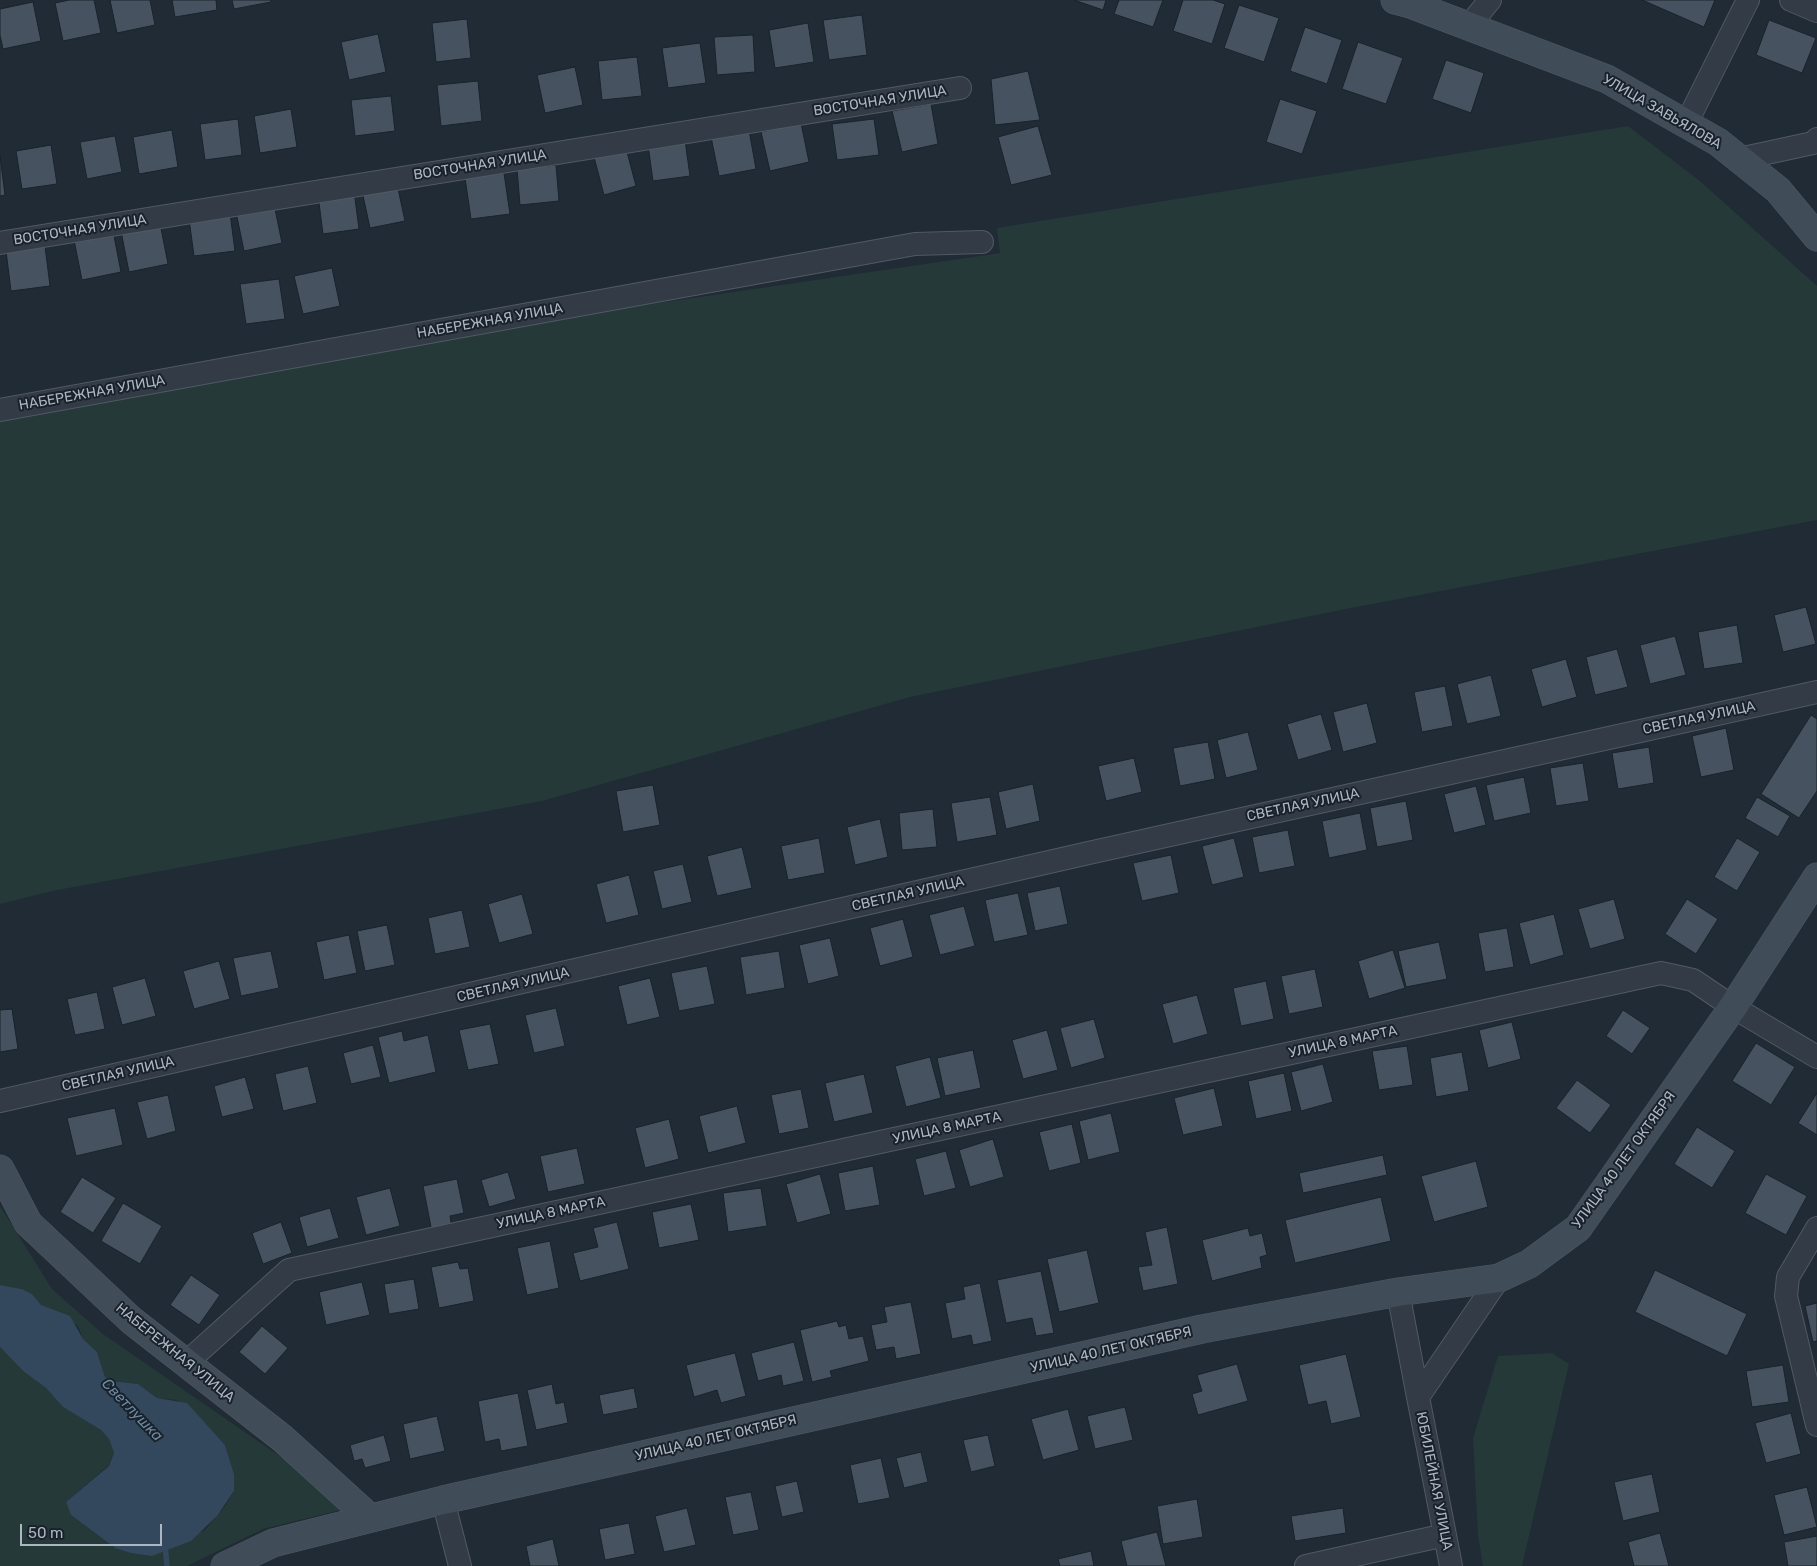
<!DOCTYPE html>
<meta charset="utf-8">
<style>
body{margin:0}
#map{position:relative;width:1817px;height:1566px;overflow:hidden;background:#202b35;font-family:Rubik,sans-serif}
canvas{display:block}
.scale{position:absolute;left:20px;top:1524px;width:142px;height:22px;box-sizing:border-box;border:2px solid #adb7c3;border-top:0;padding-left:6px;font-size:15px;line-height:18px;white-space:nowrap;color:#adb7c3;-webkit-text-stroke:4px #19212a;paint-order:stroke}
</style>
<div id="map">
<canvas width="1817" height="1566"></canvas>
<div class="scale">50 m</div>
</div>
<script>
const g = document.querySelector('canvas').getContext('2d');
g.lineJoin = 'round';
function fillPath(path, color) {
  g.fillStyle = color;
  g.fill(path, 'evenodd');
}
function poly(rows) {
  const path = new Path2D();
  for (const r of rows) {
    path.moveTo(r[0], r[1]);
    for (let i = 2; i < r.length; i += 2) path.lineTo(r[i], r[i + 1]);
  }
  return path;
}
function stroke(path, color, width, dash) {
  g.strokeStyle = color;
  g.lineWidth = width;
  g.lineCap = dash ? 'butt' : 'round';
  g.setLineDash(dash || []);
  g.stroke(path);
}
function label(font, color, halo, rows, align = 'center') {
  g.font = font + ' Rubik,sans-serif';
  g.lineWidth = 4;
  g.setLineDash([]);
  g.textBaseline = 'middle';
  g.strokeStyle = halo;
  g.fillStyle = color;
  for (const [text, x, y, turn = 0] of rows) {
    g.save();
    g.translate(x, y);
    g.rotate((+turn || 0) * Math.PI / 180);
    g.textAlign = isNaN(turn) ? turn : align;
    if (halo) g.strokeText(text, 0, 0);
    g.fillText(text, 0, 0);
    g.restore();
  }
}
const green = poly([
 [1628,126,1700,181,1817,286,1817,520,1351,608,910,697,542,801,52,891,0,904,0,419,454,333,1000,253,997,228],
 [0,1206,52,1289,103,1334,304,1473,345,1509,263,1529,187,1566,0,1566,0,1347,23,1371,46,1388,63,1407,101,1430,109,1439,114,1453,109,1465,66,1502,71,1515,115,1548,204,1531,226,1505,234,1491,234,1474,225,1445,204,1422,177,1400,157,1398,138,1384,112,1381,105,1377,97,1352,83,1339,78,1326,41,1305,32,1294,22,1289,0,1285],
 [1552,1353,1569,1364,1522,1566,1483,1566,1478,1535,1473,1438,1498,1356]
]);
const water = poly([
 [0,1285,22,1289,32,1294,41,1305,70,1316,83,1339,97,1352,105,1377,112,1381,138,1384,157,1398,187,1403,225,1445,234,1474,234,1491,217,1516,191,1541,152,1556,131,1553,115,1548,71,1515,66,1502,109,1466,114,1453,109,1439,101,1430,63,1407,46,1388,23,1371,0,1347]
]);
const stream = poly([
 [165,1545,167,1566]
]);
const building = poly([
 [69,0,94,0,101,33,63,41,55,3,69,0],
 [110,0,150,0,155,25,117,33,110,0],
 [172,0,216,0,217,10,175,17,172,0],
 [232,0,271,0,271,2,234,9,232,0],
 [1074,0,1106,0,1103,10,1074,0],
 [1119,0,1163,0,1153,27,1114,14,1119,0],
 [1183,0,1213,0,1225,4,1212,44,1173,31,1183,0],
 [1642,0,1715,0,1704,27,1642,0],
 [33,2,41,41,3,49,0,35,0,9,33,2],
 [1239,5,1279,18,1264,62,1224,48,1239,5],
 [862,15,867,55,829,60,823,20,862,15],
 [467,19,471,58,436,62,432,23,467,19],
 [1769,20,1816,38,1802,73,1756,55,1769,20],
 [808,23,814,62,775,68,769,30,808,23],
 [1305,27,1342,40,1327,84,1290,71,1305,27],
 [378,34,386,72,349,80,341,42,378,34],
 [753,35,755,72,717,75,714,37,753,35],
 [1358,42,1403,58,1386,104,1342,89,1358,42],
 [700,43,706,83,668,88,662,48,700,43],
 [637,57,642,96,602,100,598,61,637,57],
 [1446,60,1484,73,1471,113,1432,99,1446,60],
 [575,67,583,105,545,113,537,75,575,67],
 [1028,71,1040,120,995,125,991,79,1028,71],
 [478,81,482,121,441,126,437,85,478,81],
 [391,96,395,131,355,136,351,100,391,96],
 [1280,99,1317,111,1302,154,1266,142,1280,99],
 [931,104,938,144,902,152,892,111,931,104],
 [291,109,297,147,260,153,254,116,291,109],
 [238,119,242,155,205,160,200,124,238,119],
 [874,119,879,155,837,160,832,124,874,119],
 [801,123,809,162,770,171,761,132,801,123],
 [1038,126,1052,175,1011,185,998,137,1038,126],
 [172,130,178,167,139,174,133,137,172,130],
 [749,130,756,169,719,176,711,137,749,130],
 [115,136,122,172,87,179,80,142,115,136],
 [685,140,690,176,653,181,648,145,685,140],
 [51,145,57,184,22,189,16,151,51,145],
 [626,148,636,186,604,195,594,157,626,148],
 [0,156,5,195,0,196,0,156],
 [556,165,559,201,520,205,517,169,556,165],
 [504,173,510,214,471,219,465,178,504,173],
 [397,184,405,221,370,228,362,191,397,184],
 [354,191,359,229,323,234,318,195,354,191],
 [274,204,282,243,244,251,236,212,274,204],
 [230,213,235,251,194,256,189,219,230,213],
 [160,223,168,264,129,272,121,231,160,223],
 [113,231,121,272,82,280,74,240,113,231],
 [45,246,50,286,11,291,6,251,45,246],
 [332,268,340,306,303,314,294,276,332,268],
 [279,279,285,319,246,324,240,284,279,279],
 [1806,607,1816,644,1783,652,1774,615,1806,607],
 [1737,625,1743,663,1704,669,1698,632,1737,625],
 [1675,636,1686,675,1650,684,1640,645,1675,636],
 [1617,649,1628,687,1595,695,1586,657,1617,649],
 [1566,659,1577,697,1542,707,1531,669,1566,659],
 [1491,675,1501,716,1467,724,1457,684,1491,675],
 [1445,686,1453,726,1422,732,1414,692,1445,686],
 [1367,703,1377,743,1343,752,1333,712,1367,703],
 [1321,714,1332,750,1298,760,1287,724,1321,714],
 [1811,715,1817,719,1817,791,1799,818,1761,794,1811,715],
 [1726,728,1734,770,1701,777,1692,736,1726,728],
 [1248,732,1258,770,1226,778,1217,740,1248,732],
 [1208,742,1215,779,1180,786,1173,748,1208,742],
 [1649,747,1654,783,1618,789,1612,753,1649,747],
 [1134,758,1142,792,1106,801,1098,766,1134,758],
 [1583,763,1589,801,1556,806,1550,768,1583,763],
 [1524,777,1531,813,1494,821,1486,785,1524,777],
 [1033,784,1040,821,1006,829,998,792,1033,784],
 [653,785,660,825,623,832,616,791,653,785],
 [1476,786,1486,825,1454,833,1444,794,1476,786],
 [990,797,997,835,957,842,951,803,990,797],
 [1757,797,1790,816,1778,837,1745,818,1757,797],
 [1406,801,1413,840,1377,847,1370,808,1406,801],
 [933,809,937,847,902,850,899,813,933,809],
 [1360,813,1367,850,1329,858,1322,821,1360,813],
 [880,819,888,857,855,865,847,827,880,819],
 [1288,830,1295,866,1259,873,1252,837,1288,830],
 [819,838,825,873,788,880,781,846,819,838],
 [1234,838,1244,877,1212,885,1202,846,1234,838],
 [1737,838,1760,852,1737,891,1714,877,1737,838],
 [742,847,752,888,717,896,707,856,742,847],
 [1171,855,1179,893,1142,901,1133,863,1171,855],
 [683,864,692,902,662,909,653,871,683,864],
 [629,875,639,915,606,923,596,884,629,875],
 [1060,886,1068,924,1035,931,1027,893,1060,886],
 [1018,893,1028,935,994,942,985,900,1018,893],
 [522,894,533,934,499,943,488,904,522,894],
 [1614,899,1625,939,1590,949,1578,909,1614,899],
 [1687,899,1718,919,1696,954,1665,934,1687,899],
 [964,906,975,946,940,955,929,915,964,906],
 [462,910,470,947,435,954,428,918,462,910],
 [1554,914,1564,955,1530,965,1519,923,1554,914],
 [903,919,913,957,880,966,870,928,903,919],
 [387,925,395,965,365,971,357,931,387,925],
 [1507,928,1514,967,1485,972,1478,933,1507,928],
 [349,935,357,973,324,980,316,942,349,935],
 [830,938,839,976,808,984,799,945,830,938],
 [1439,942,1447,979,1406,987,1398,951,1439,942],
 [1393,950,1405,988,1369,999,1358,961,1393,950],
 [271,951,279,988,241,996,233,958,271,951],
 [779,951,785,988,746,995,740,957,779,951],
 [219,961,230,999,194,1009,183,971,219,961],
 [707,966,715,1004,679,1011,671,973,707,966],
 [1315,969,1323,1007,1289,1014,1281,976,1315,969],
 [145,978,156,1016,122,1025,112,987,145,978],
 [650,978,660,1017,627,1025,618,986,650,978],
 [1266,981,1274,1019,1241,1026,1233,988,1266,981],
 [97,992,105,1029,75,1035,67,999,97,992],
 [1197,995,1208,1034,1173,1044,1162,1004,1197,995],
 [556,1008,565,1046,534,1053,525,1015,556,1008],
 [12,1009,18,1049,0,1052,0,1010,12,1009],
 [1623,1010,1650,1028,1632,1054,1606,1036,1623,1010],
 [1094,1019,1105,1058,1071,1068,1060,1028,1094,1019],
 [1512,1022,1521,1059,1488,1068,1479,1030,1512,1022],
 [490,1024,499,1064,468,1070,459,1030,490,1024],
 [1047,1030,1058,1070,1023,1079,1012,1040,1047,1030],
 [402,1031,404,1041,428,1035,436,1072,389,1083,378,1037,402,1031],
 [1756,1043,1795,1067,1771,1105,1732,1081,1756,1043],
 [373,1045,381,1077,351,1084,343,1053,373,1045],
 [1407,1046,1413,1085,1379,1090,1372,1051,1407,1046],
 [973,1050,981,1088,945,1096,937,1058,973,1050],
 [1462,1052,1469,1091,1436,1097,1430,1058,1462,1052],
 [930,1057,941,1098,906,1107,895,1066,930,1057],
 [1323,1064,1333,1102,1301,1111,1291,1072,1323,1064],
 [308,1066,317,1103,283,1111,275,1074,308,1066],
 [1284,1073,1292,1111,1256,1119,1248,1081,1284,1073],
 [864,1074,873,1113,834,1122,825,1083,864,1074],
 [245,1077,254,1109,222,1117,214,1086,245,1077],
 [1577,1080,1611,1105,1590,1133,1556,1108,1577,1080],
 [1214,1088,1223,1126,1183,1135,1174,1098,1214,1088],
 [801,1089,809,1128,779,1134,771,1095,801,1089],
 [1817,1093,1817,1135,1798,1123,1817,1093],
 [168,1095,176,1131,147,1139,137,1102,168,1095],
 [737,1106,746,1143,708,1153,699,1116,737,1106],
 [115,1108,123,1145,76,1156,67,1118,115,1108],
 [1111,1113,1120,1152,1088,1160,1079,1121,1111,1113],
 [669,1119,679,1159,645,1168,635,1128,669,1119],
 [1072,1124,1081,1163,1049,1171,1039,1132,1072,1124],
 [1697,1127,1735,1151,1712,1188,1674,1164,1697,1127],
 [993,1139,1004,1177,970,1187,959,1150,993,1139],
 [577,1148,585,1184,548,1192,540,1156,577,1148],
 [946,1151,956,1188,924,1196,915,1159,946,1151],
 [1383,1155,1387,1175,1303,1193,1299,1173,1383,1155],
 [1476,1161,1488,1207,1434,1222,1421,1176,1476,1161],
 [873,1166,880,1205,845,1211,838,1173,873,1166],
 [508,1172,516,1199,489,1207,481,1180,508,1172],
 [820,1174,831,1214,797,1223,786,1184,820,1174],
 [1766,1174,1807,1196,1786,1235,1745,1213,1766,1174],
 [82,1177,116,1198,93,1233,60,1212,82,1177],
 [457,1179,464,1213,450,1216,452,1228,432,1232,423,1186,457,1179],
 [390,1188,400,1226,366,1235,356,1197,390,1188],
 [761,1188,767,1226,728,1232,723,1193,761,1188],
 [1381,1197,1391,1241,1295,1263,1285,1220,1381,1197],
 [123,1203,162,1226,140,1264,101,1241,123,1203],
 [691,1204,699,1240,659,1248,652,1212,691,1204],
 [330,1208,339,1238,307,1247,299,1217,330,1208],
 [281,1222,292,1253,263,1264,252,1233,281,1222],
 [617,1222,629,1269,580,1281,573,1253,598,1247,593,1228,617,1222],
 [1167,1227,1178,1284,1143,1291,1138,1267,1152,1265,1145,1232,1167,1227],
 [1248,1228,1250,1236,1262,1233,1267,1255,1260,1257,1262,1268,1212,1281,1202,1240,1248,1228],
 [550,1241,559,1288,527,1295,517,1248,550,1241],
 [1087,1250,1099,1303,1059,1312,1047,1259,1087,1250],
 [458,1262,460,1269,468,1268,474,1301,439,1308,431,1267,458,1262],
 [1655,1270,1747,1314,1727,1356,1635,1312,1655,1270],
 [1041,1271,1054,1333,1036,1336,1032,1318,1006,1323,997,1280,1041,1271],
 [191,1275,220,1295,199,1325,170,1305,191,1275],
 [414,1279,419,1309,389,1314,384,1284,414,1279],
 [362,1282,370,1315,326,1325,319,1292,362,1282],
 [980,1283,992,1341,973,1345,971,1335,952,1339,945,1303,965,1299,963,1287,980,1283],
 [911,1302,921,1354,896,1359,894,1347,876,1350,871,1325,887,1322,884,1307,911,1302],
 [1817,1303,1817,1341,1813,1342,1805,1306,1817,1303],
 [837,1321,839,1327,846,1325,849,1339,863,1336,869,1361,830,1371,832,1377,812,1382,800,1330,837,1321],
 [262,1326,288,1348,265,1374,239,1352,262,1326],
 [794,1342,804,1381,783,1386,781,1375,758,1381,751,1353,794,1342],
 [735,1353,746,1396,721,1403,717,1390,694,1397,686,1365,735,1353],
 [1346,1354,1361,1417,1331,1424,1326,1401,1308,1405,1299,1365,1346,1354],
 [1237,1364,1248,1401,1198,1415,1192,1394,1202,1391,1197,1375,1237,1364],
 [1783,1365,1789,1402,1752,1407,1746,1371,1783,1365],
 [552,1384,556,1404,564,1402,568,1423,536,1430,527,1390,552,1384],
 [634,1388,638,1408,603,1415,599,1395,634,1388],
 [518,1393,528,1446,501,1451,499,1439,485,1442,478,1401,518,1393],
 [1125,1407,1133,1440,1095,1449,1087,1416,1125,1407],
 [1068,1409,1079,1450,1043,1460,1031,1419,1068,1409],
 [1791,1413,1801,1454,1766,1463,1755,1423,1791,1413],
 [437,1416,445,1451,410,1459,403,1424,437,1416],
 [384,1435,391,1461,365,1468,362,1459,354,1461,350,1445,384,1435],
 [988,1435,995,1466,971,1472,963,1440,988,1435],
 [921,1452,928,1482,904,1488,896,1458,921,1452],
 [881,1458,890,1498,858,1504,850,1465,881,1458],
 [1652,1474,1660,1512,1623,1521,1614,1482,1652,1474],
 [797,1481,804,1512,782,1517,775,1486,797,1481],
 [1807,1487,1817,1527,1784,1535,1774,1495,1807,1487],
 [751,1492,759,1530,733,1535,725,1497,751,1492],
 [1197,1499,1203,1537,1163,1544,1157,1506,1197,1499],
 [687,1508,696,1545,664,1552,655,1516,687,1508],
 [1343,1508,1346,1533,1295,1541,1291,1516,1343,1508],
 [629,1523,635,1554,605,1560,599,1529,629,1523],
 [1157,1532,1166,1566,1127,1566,1121,1541,1157,1532],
 [1660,1533,1669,1566,1634,1566,1628,1542,1660,1533],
 [1817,1536,1817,1566,1788,1566,1784,1542,1817,1536],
 [553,1539,559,1566,530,1566,526,1546,553,1539],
 [1091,1551,1094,1566,1060,1566,1058,1559,1091,1551]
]);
const street = poly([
 [1791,0,1817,11],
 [1468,27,1490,0],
 [1686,124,1748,0],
 [1739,159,1813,143,1817,139],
 [0,243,960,88],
 [0,410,915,244,982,242],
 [0,1101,1093,852,1817,692],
 [1817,1228,1788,1277,1786,1296,1817,1425],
 [1398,1292,1418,1397],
 [186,1363,289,1270,1661,973,1693,980,1733,1007,1817,1057],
 [443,1500,460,1566],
 [1306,1566,1445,1535],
 [1451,1566,1418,1397,1499,1278]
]);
const secondary = poly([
 [1395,0,1410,4,1607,79,1718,142,1778,190,1817,237],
 [0,1169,28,1223,131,1320,282,1438,370,1518],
 [225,1566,273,1543,443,1500,1202,1329,1398,1292,1499,1278,1529,1264,1578,1228,1733,1007,1817,877]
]);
const streetNames = [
 ["ВОСТОЧНАЯ УЛИЦА",880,101,-9],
 ["УЛИЦА ЗАВЬЯЛОВА",1662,112,30],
 ["ВОСТОЧНАЯ УЛИЦА",480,165,-9],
 ["ВОСТОЧНАЯ УЛИЦА",80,230,-9],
 ["НАБЕРЕЖНАЯ УЛИЦА",490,321,-10],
 ["НАБЕРЕЖНАЯ УЛИЦА",92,393,-10],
 ["СВЕТЛАЯ УЛИЦА",1699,718,-12],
 ["СВЕТЛАЯ УЛИЦА",1303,805,-12],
 ["СВЕТЛАЯ УЛИЦА",908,894,-13],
 ["СВЕТЛАЯ УЛИЦА",513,985,-13],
 ["УЛИЦА 8 МАРТА",1343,1042,-12],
 ["СВЕТЛАЯ УЛИЦА",118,1074,-13],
 ["УЛИЦА 8 МАРТА",947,1128,-12],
 ["УЛИЦА 40 ЛЕТ ОКТЯБРЯ",1624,1160,-54],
 ["УЛИЦА 8 МАРТА",551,1213,-12],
 ["УЛИЦА 40 ЛЕТ ОКТЯБРЯ",1111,1350,-13],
 ["НАБЕРЕЖНАЯ УЛИЦА",175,1353,39],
 ["УЛИЦА 40 ЛЕТ ОКТЯБРЯ",716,1438,-13],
 ["ЮБИЛЕЙНАЯ УЛИЦА",1434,1481,79]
];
const waterNames = [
 ["Светлушка",132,1410,46]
];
fillPath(green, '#243938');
fillPath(water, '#33485c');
stroke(stream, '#33485c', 5.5);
fillPath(building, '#46525f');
stroke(building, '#1a232c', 1);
stroke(street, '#505a64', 24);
stroke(secondary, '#505a64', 29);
stroke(street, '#333c46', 22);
stroke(secondary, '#414c59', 28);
label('14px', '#adb7c3', '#19212a', streetNames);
label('italic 15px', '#6e8ba6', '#19212a', waterNames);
</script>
